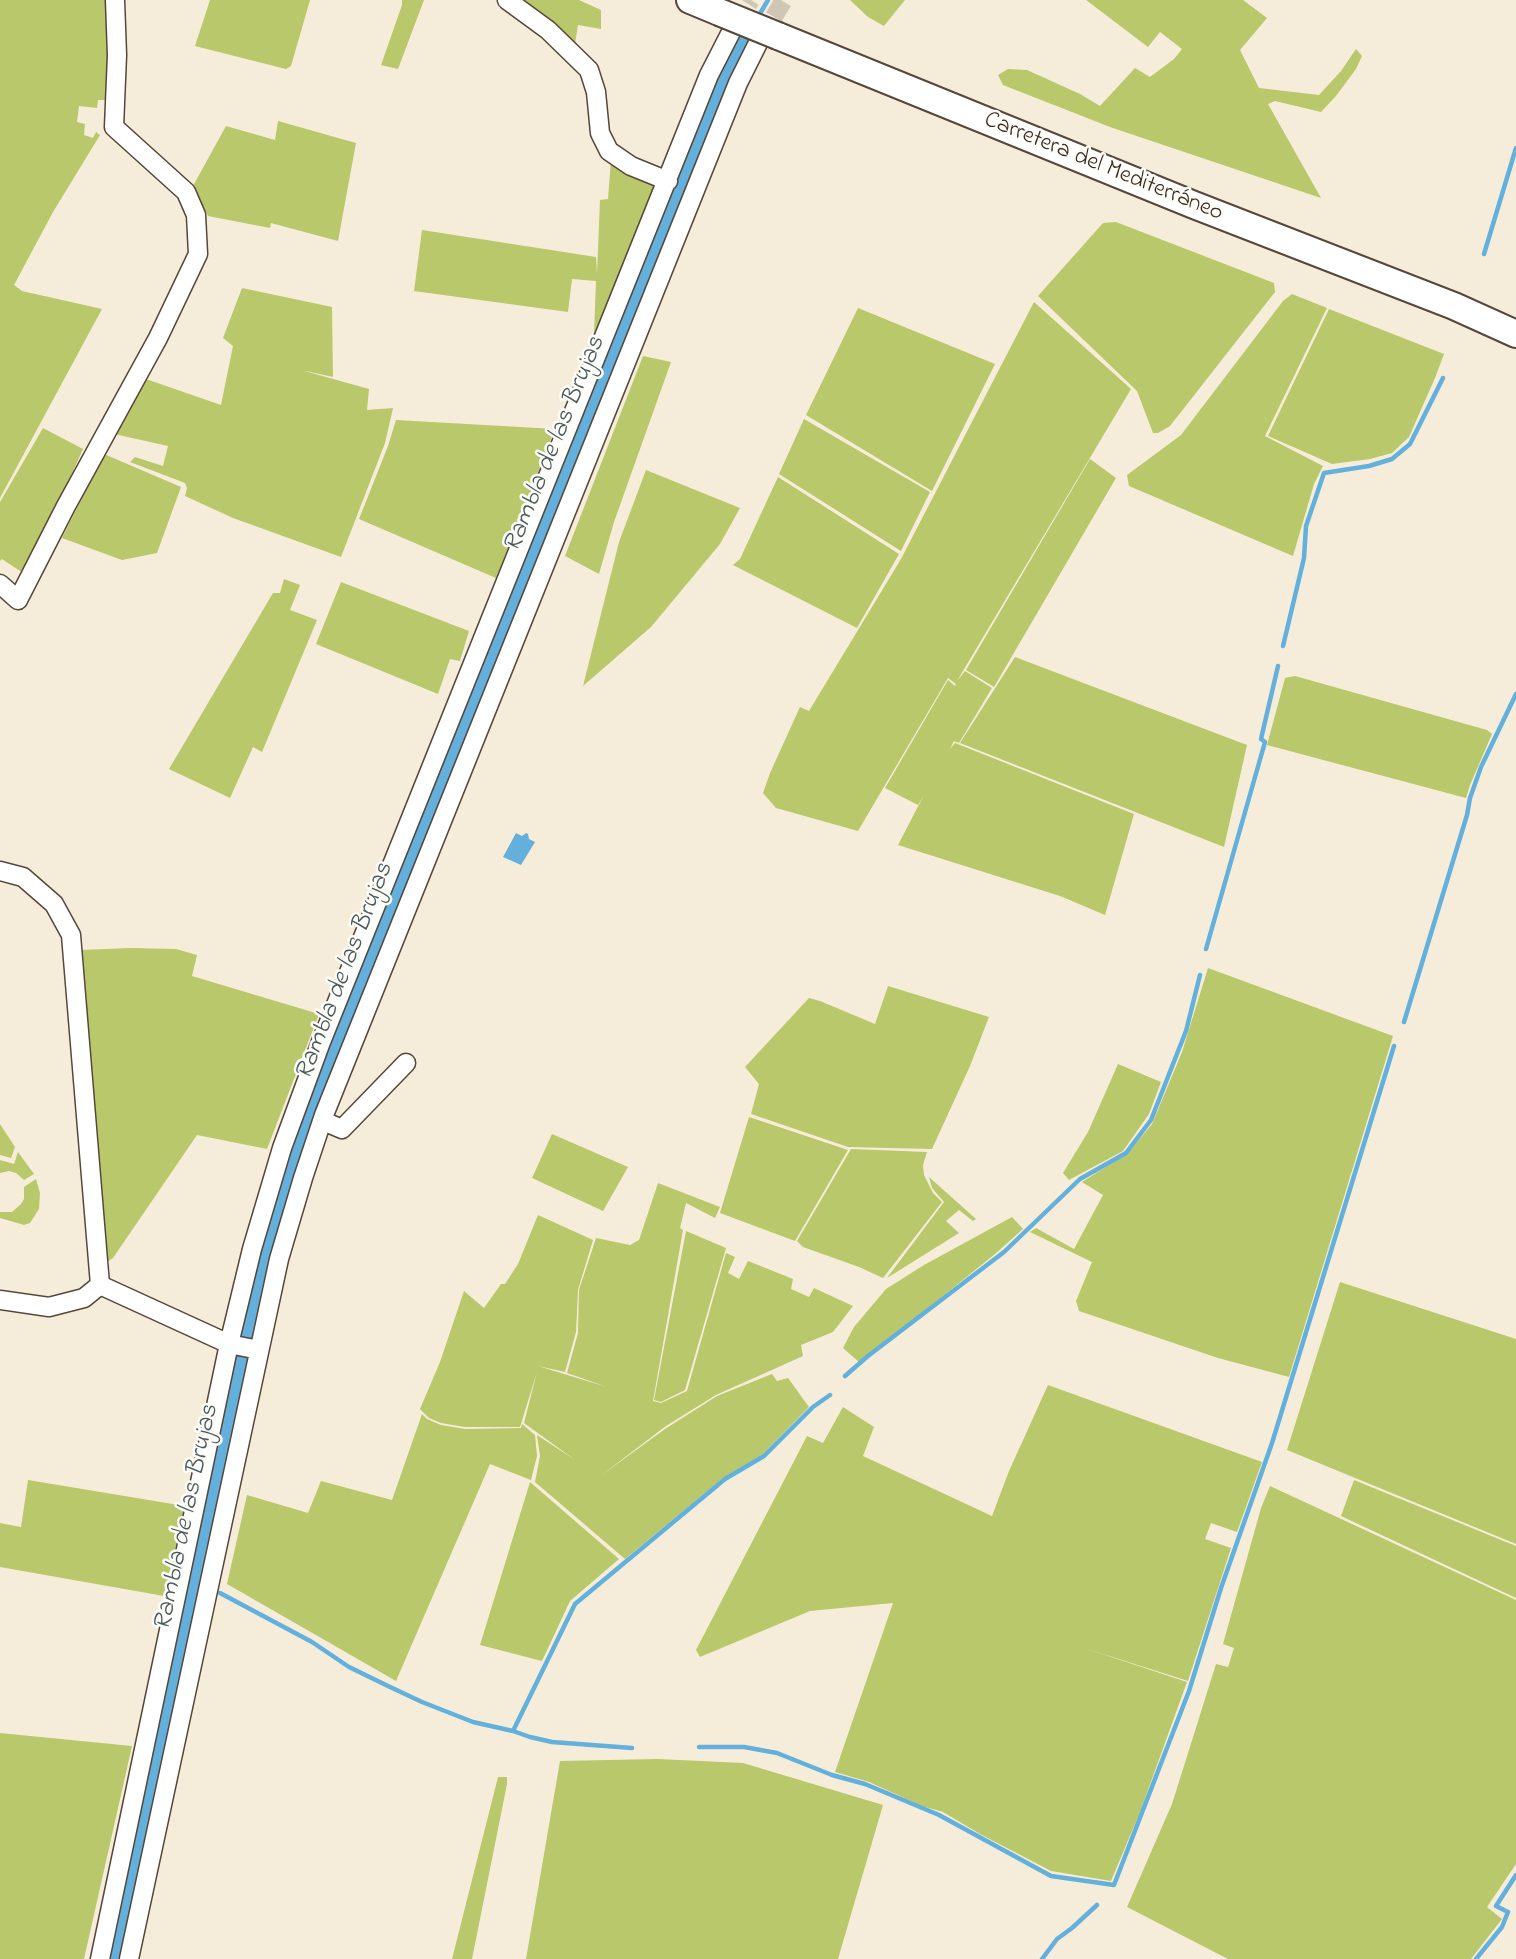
<!DOCTYPE html>
<meta charset="utf-8">
<style>
body{margin:0}
canvas{display:block;background:#f5edd9}
</style>
<canvas width="1516" height="1959"></canvas>
<script>
const g = document.querySelector('canvas').getContext('2d');
g.lineJoin = 'round';
function fillPath(path, color) {
  g.fillStyle = color;
  g.fill(path, 'evenodd');
}
function poly(rows) {
  const path = new Path2D();
  for (const r of rows) {
    path.moveTo(r[0], r[1]);
    for (let i = 2; i < r.length; i += 2) path.lineTo(r[i], r[i + 1]);
  }
  return path;
}
function stroke(path, color, width, dash) {
  g.strokeStyle = color;
  g.lineWidth = width;
  g.lineCap = dash ? 'butt' : 'round';
  g.setLineDash(dash || []);
  g.stroke(path);
}
function label(font, color, halo, rows, align = 'center') {
  g.font = font + ' "Indie Flower",sans-serif';
  g.lineWidth = 5;
  g.setLineDash([]);
  g.textBaseline = 'middle';
  g.strokeStyle = halo;
  g.fillStyle = color;
  for (const [text, x, y, turn = 0] of rows) {
    g.save();
    g.translate(x, y);
    g.rotate((+turn || 0) * Math.PI / 180);
    g.textAlign = isNaN(turn) ? turn : align;
    if (halo) g.strokeText(text, 0, 0);
    g.fillText(text, 0, 0);
    g.restore();
  }
}
const green = poly([
 [0,0,105,0,111,43,107,100,98,100,97,108,79,106,77,122,85,124,84,135,93,138,96,132,100,135,53,212,14,285,22,291,102,309,0,498],
 [210,0,310,0,291,66,286,69,195,46],
 [402,0,424,0,398,69,381,65,402,5],
 [519,0,579,0,601,10,601,29,578,25,575,44],
 [850,0,905,0,884,26,868,17],
 [1086,0,1243,0,1267,18,1240,50,1259,88,1319,95,1341,71,1356,49,1362,56,1356,69,1336,96,1321,112,1275,101,1268,104,1321,198,1110,127,1003,85,998,75,1008,69,1027,70,1080,94,1100,106,1135,68,1150,77,1174,59,1182,49,1160,32,1148,47],
 [278,121,356,143,338,241,271,223,270,228,208,216,193,186,226,126,275,140],
 [611,160,655,184,594,335,596,281,572,279,568,312,414,291,422,230,596,257,597,274,600,200,608,199],
 [1116,222,1274,283,1275,292,1170,426,1158,433,1153,433,1137,391,1038,296,1103,223],
 [242,288,332,307,333,377,301,370,369,389,367,410,393,408,385,443,341,557,233,518,185,496,187,488,185,483,130,462,135,457,163,466,168,446,114,434,143,378,221,405,233,346,223,338],
 [1292,294,1327,308,1265,436,1323,466,1314,484,1293,556,1129,486,1127,475,1181,435,1283,301],
 [1034,302,1131,389,957,681,965,671,992,688,959,743,954,741,950,749,955,743,1134,814,1105,915,1060,896,898,845,924,795,918,805,885,788,948,680,955,686,956,684,948,678,858,831,776,808,763,793,770,773,800,707,809,711,901,559],
 [858,308,995,364,932,491,806,415],
 [1329,309,1444,354,1435,378,1409,437,1392,453,1370,459,1332,464,1268,436],
 [643,356,671,362,614,522,599,574,565,556],
 [804,419,930,492,901,551,779,474],
 [396,420,555,429,496,578,359,519,388,446],
 [43,428,83,449,26,575,2,559,0,561,0,502],
 [104,454,181,487,157,553,122,560,62,538],
 [1090,459,1116,478,994,687,966,670],
 [646,470,740,508,720,544,651,627,583,686,619,542],
 [778,477,899,554,857,628,733,565,740,559],
 [284,579,300,585,290,610,317,620,262,752,253,747,230,798,169,769,273,593,280,593],
 [341,582,469,631,460,661,450,659,438,694,316,644],
 [1015,657,1247,745,1224,847,960,743],
 [1295,676,1487,730,1492,734,1470,785,1466,798,1267,745,1285,678],
 [130,948,176,949,197,955,192,976,319,1014,267,1149,197,1135,113,1258,107,1262,84,1023,81,950],
 [1208,968,1393,1036,1289,1377,1218,1358,1079,1311,1076,1301,1092,1262,1030,1232,1036,1228,1074,1249,1103,1195,1082,1182,1128,1153,1152,1124,1182,1052],
 [888,986,989,1017,970,1066,932,1149,848,1147,751,1114,759,1084,745,1067,809,998,820,1001,875,1024],
 [1118,1064,1161,1082,1149,1114,1123,1151,1069,1180,1063,1173,1088,1132],
 [749,1117,848,1150,795,1241,720,1213],
 [0,1124,15,1147,11,1158,0,1155],
 [552,1134,628,1167,603,1211,532,1178],
 [851,1149,927,1152,923,1165,924,1175,933,1193,942,1202,883,1278,859,1267,803,1247,797,1241],
 [18,1152,34,1174,24,1180,16,1173,9,1171,0,1173,0,1160,14,1164],
 [929,1177,976,1219,973,1221,959,1210,946,1221,959,1233,887,1278,944,1202,932,1188],
 [36,1179,40,1193,39,1209,30,1223,24,1225,0,1218,0,1212,12,1212,21,1204,24,1199,24,1187],
 [658,1183,720,1207,715,1218,686,1203,680,1228,683,1230,653,1401,661,1403,687,1391,726,1253,735,1257,728,1273,739,1279,748,1261,793,1279,791,1289,809,1297,814,1288,853,1306,833,1332,801,1345,803,1356,716,1395,666,1426,599,1477,665,1429,717,1396,772,1374,777,1381,788,1378,809,1407,763,1454,723,1478,625,1559,535,1482,540,1456,537,1435,575,1460,524,1423,537,1372,520,1427,465,1427,441,1423,429,1418,420,1409,440,1362,464,1291,484,1308,501,1284,505,1284,518,1264,538,1215,593,1240,578,1290,576,1332,565,1372,538,1366,607,1387,567,1373,578,1333,579,1290,596,1238,630,1245,639,1240],
 [1012,1217,1023,1229,995,1254,860,1363,843,1348,854,1327,886,1289,924,1265],
 [686,1231,726,1248,685,1390,661,1402,654,1400],
 [1340,1282,1516,1339,1516,1544,1287,1450],
 [1048,1385,1262,1462,1237,1532,1211,1523,1205,1539,1231,1548,1188,1681,1081,1647,1187,1682,1140,1812,1111,1881,1051,1871,980,1834,943,1812,922,1806,869,1782,835,1772,893,1603,810,1611,700,1657,696,1650,807,1436,823,1443,843,1407,874,1427,863,1456,992,1516,1009,1471],
 [422,1414,427,1419,441,1425,465,1429,521,1428,522,1424,535,1435,537,1456,531,1480,490,1464,396,1681,227,1584,247,1495,308,1513,321,1481,392,1500],
 [28,1480,185,1506,164,1596,0,1567,0,1523,21,1527],
 [1354,1480,1516,1546,1516,1598,1341,1516],
 [530,1482,619,1559,570,1601,542,1661,480,1645],
 [1270,1486,1516,1600,1516,1864,1487,1907,1502,1919,1471,1959,1228,1959,1127,1907,1172,1804,1216,1664,1228,1667,1234,1648,1223,1644,1261,1508],
 [0,1733,132,1746,84,1959,0,1959],
 [658,1759,743,1763,883,1805,838,1959,526,1959,560,1761],
 [498,1777,507,1777,507,1784,472,1959,452,1959]
]);
const water = poly([
 [736,34,751,41,316,1122,122,1959,104,1959,219,1419,283,1161,656,223],
 [516,833,522,836,526,833,528,834,529,839,535,842,521,865,503,857]
]);
const stream = poly([
 [758,17,768,0],
 [1484,254,1516,148],
 [1283,646,1304,558,1306,526,1324,473,1369,466,1392,459,1410,444,1443,378],
 [1206,949,1265,742,1261,739,1278,666],
 [1404,1022,1467,815,1470,798,1481,767,1516,694],
 [845,1376,868,1356,1004,1252,1080,1179,1126,1153,1151,1120,1186,1031,1200,975],
 [220,1593,312,1642,349,1667,388,1686,422,1702,473,1722,513,1731,575,1604,725,1479,764,1456,813,1407,830,1395],
 [513,1731,530,1737,552,1742,632,1748],
 [699,1747,744,1747,777,1753,832,1775,865,1784,939,1815,1051,1876,1114,1885,1189,1691,1221,1588,1272,1443,1394,1046],
 [1042,1959,1057,1939,1072,1928,1097,1905],
 [1476,1959,1502,1927,1508,1912,1496,1906,1516,1875]
]);
const minorTunnel = poly([
 [734,27,751,0],
 [760,40,784,0]
]);
const minor = poly([
 [507,0,548,30,589,70,596,92,600,133,609,151,631,166,668,181],
 [0,584,18,600,66,506,158,338,198,254,196,215,186,192,114,127,117,55,115,0],
 [0,871,23,877,54,904,71,935,100,1285],
 [323,1121,342,1129,406,1063],
 [100,1285,229,1344,259,1350],
 [0,1300,49,1307,84,1298,100,1285],
 [100,1959,229,1344,252,1249,282,1148,321,1042,709,75,731,32],
 [129,1959,279,1259,303,1178,324,1115,548,557,738,83,758,43]
]);
const highway = poly([
 [690,0,719,12],
 [778,36,1194,205,1454,306,1516,334]
]);
const highwayBridge = poly([
 [719,12,778,36]
]);
const streetNames = [
 ["Carretera del Mediterráneo",1103,168,22]
];
const waterNames = [
 ["Rambla de las Brujas",556,445,-68],
 ["Rambla de las Brujas",346,972,-69],
 ["Rambla de las Brujas",188,1518,-78]
];
fillPath(green, '#b9c86a');
fillPath(water, '#63b0dc');
stroke(stream, '#63b0dc', 4.5);
stroke(minorTunnel, '#d0c6b4', 18, [18, 9]);
stroke(minor, '#57473a', 21);
stroke(highway, '#57473a', 30);
stroke(minor, '#fff', 18);
stroke(highway, '#fff', 26);
stroke(highwayBridge, '#57473a', 30, []);
stroke(highwayBridge, '#fff', 26);
label('24px', '#3b2a1e', '#fdfcf7', streetNames);
label('italic 26px', '#495960', '#fdfcf7', waterNames);
</script>
